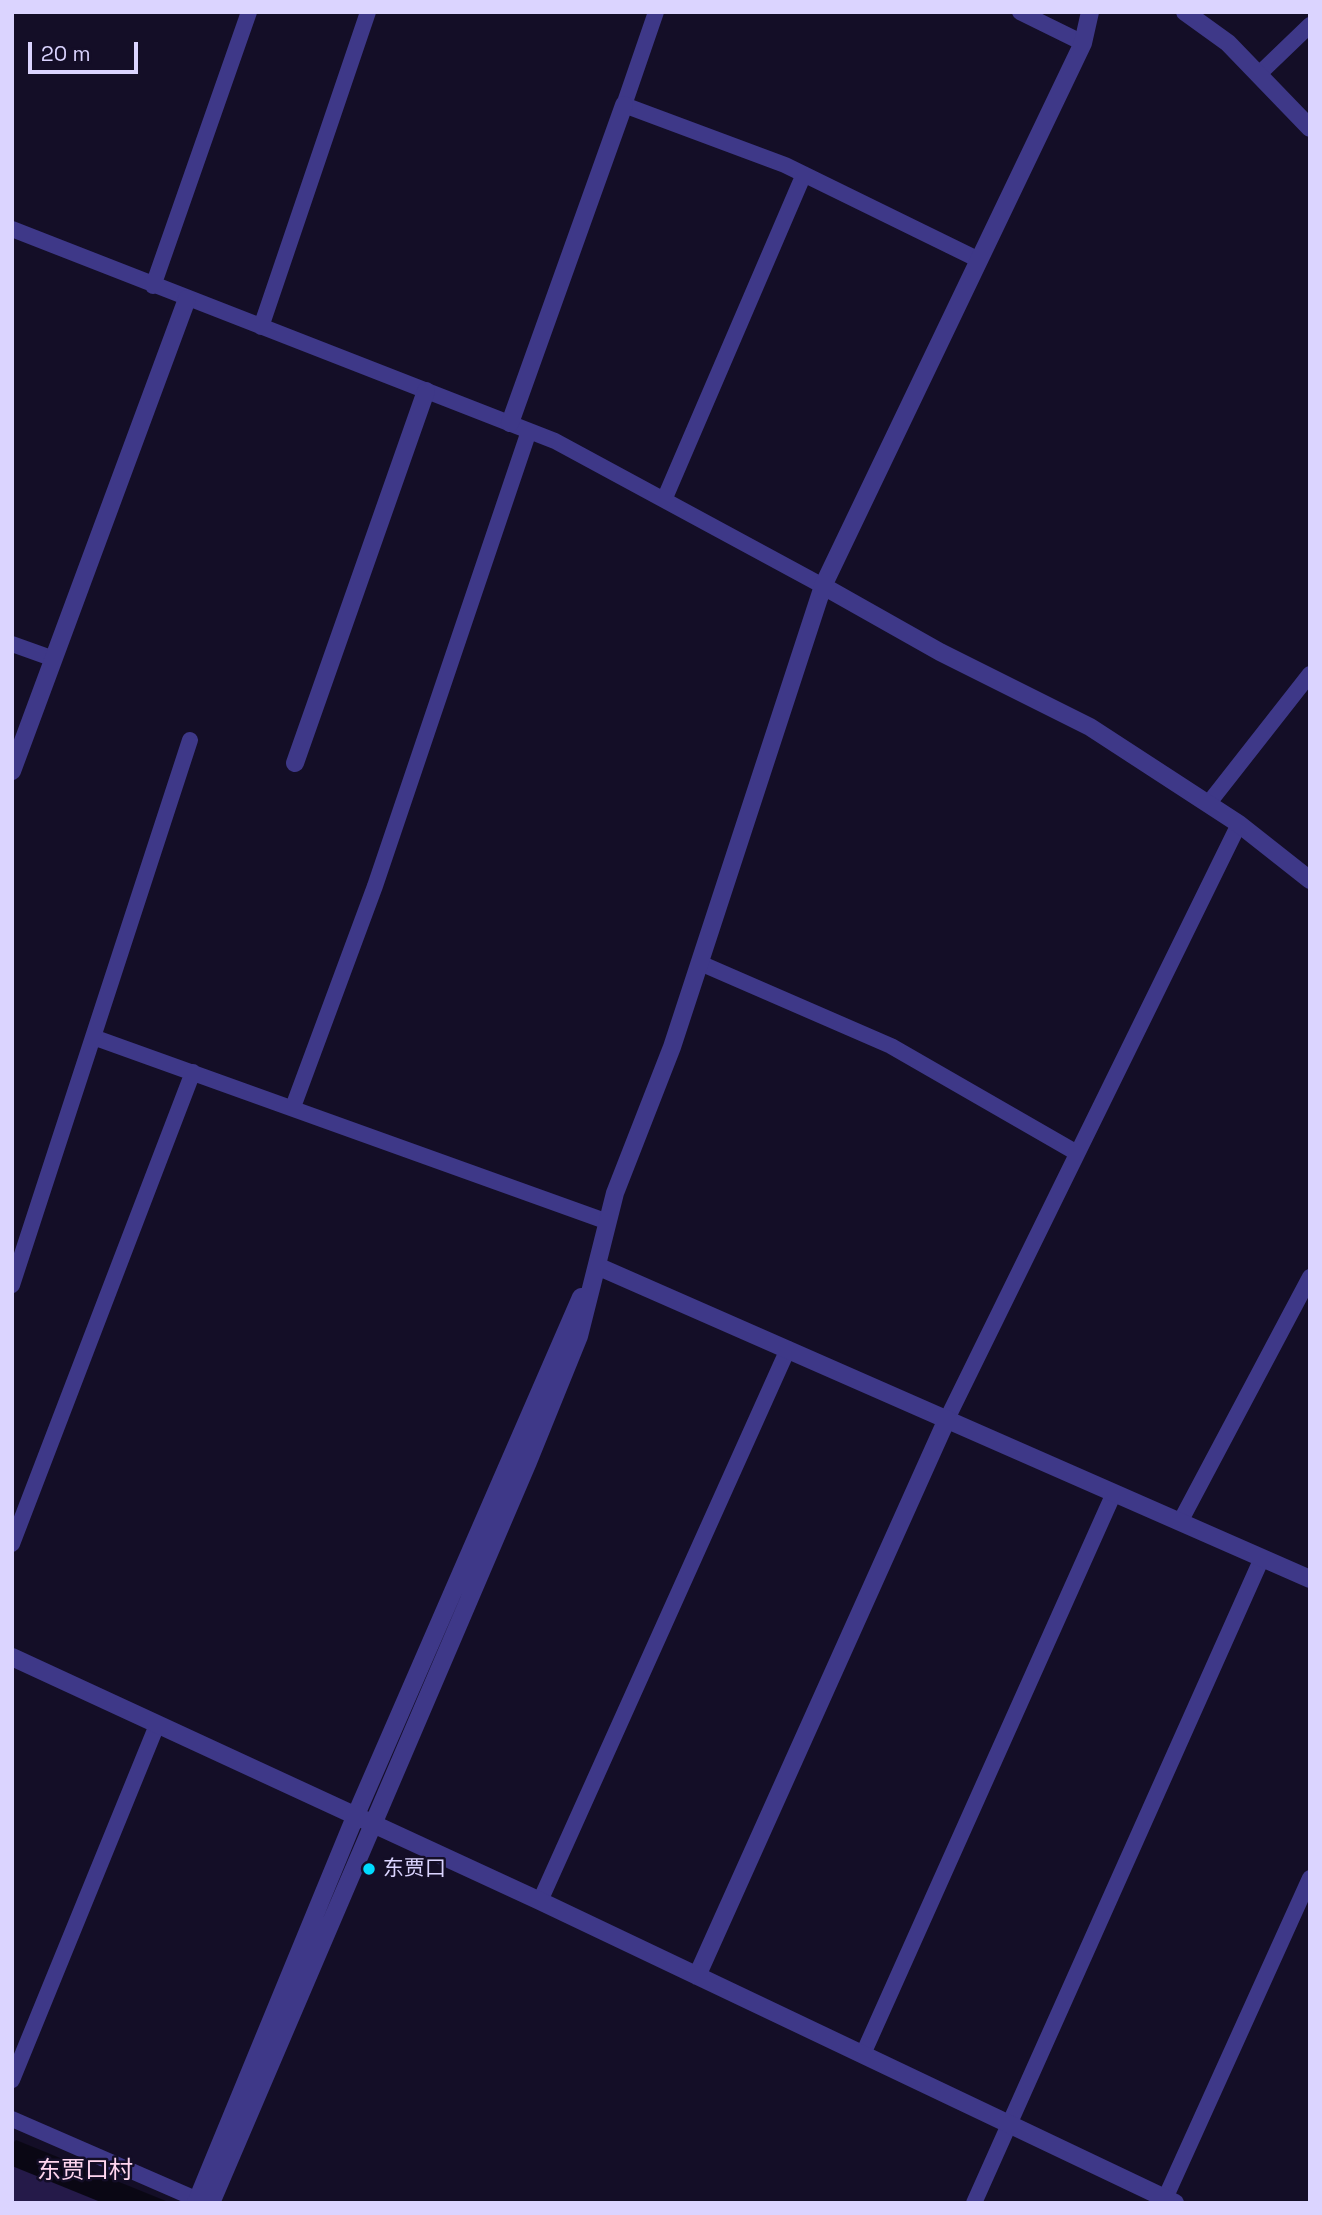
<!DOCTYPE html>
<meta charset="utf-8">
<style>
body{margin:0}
#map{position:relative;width:1322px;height:2215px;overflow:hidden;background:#140e27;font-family:"Space Grotesk",sans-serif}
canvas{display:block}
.frame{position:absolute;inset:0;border:14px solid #dbd4ff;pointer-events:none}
.scale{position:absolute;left:28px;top:42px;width:110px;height:32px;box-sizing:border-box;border:4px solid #dbd4ff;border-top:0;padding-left:9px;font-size:21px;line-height:24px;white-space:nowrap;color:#dbd4ff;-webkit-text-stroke:5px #140e27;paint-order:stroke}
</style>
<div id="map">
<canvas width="1322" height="2215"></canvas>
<div class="frame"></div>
<div class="scale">20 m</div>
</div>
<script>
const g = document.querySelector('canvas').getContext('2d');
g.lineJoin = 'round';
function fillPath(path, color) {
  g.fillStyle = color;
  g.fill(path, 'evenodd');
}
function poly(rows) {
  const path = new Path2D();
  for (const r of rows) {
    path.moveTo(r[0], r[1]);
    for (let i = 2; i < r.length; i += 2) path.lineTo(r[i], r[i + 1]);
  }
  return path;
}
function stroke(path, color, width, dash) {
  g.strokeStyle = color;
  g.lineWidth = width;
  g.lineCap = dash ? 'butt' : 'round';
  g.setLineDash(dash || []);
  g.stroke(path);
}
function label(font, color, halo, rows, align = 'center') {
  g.font = font + ' "Space Grotesk","Noto Sans SC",sans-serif';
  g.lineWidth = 5;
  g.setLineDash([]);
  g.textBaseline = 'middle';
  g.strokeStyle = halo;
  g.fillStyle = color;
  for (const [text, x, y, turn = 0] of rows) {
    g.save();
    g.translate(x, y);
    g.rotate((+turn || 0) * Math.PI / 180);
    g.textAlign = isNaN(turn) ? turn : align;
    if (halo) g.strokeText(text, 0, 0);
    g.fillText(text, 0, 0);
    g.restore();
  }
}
const shadow = poly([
 [16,2140,166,2201,165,2203,12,2203,12,2144]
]);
const building = poly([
 [12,2166,103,2203,12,2203]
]);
const service = poly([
 [656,12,624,105,785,165,979,260],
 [1020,12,1083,43],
 [1258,75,1310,25],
 [12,229,555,441,823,586],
 [153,286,249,12],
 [261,327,368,12],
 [664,500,804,174],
 [12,644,54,659],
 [1208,804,1310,674],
 [700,963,891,1046,1077,1153],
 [93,1037,608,1222],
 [293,1107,375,886,529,431],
 [12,1285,190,740],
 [947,1419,1239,824],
 [1180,1522,1310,1277],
 [12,1544,193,1072],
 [540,1901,788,1349],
 [863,2054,1114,1493],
 [12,2080,157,1725],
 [12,2119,205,2203],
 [974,2203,1262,1558],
 [1163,2203,1310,1878]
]);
const minor = poly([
 [1185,12,1228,43,1310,128],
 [510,423,624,105],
 [823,586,940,652,1090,727,1239,824,1310,880],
 [295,763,426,391],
 [12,771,187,299],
 [597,1266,1310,1579],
 [12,1657,540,1901,1175,2203],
 [697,1976,947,1419],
 [196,2203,355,1817,581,1297],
 [211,2203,528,1462,579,1336,615,1193,672,1047,823,586,1083,43,1090,12]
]);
const markers = [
 [369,1869,7,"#00dcff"]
];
const poiNames = [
 ["东贾口",383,1869]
];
const quarterNames = [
 ["东贾口村",85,2171]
];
fillPath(shadow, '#0007');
fillPath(building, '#251a49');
stroke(service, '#3e3888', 16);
stroke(minor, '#3e3888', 18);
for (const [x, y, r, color] of markers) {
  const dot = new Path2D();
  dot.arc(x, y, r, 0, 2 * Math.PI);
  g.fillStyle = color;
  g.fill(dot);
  stroke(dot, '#140e27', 2.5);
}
label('21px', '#dbd4ff', '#140e27', poiNames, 'left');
label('24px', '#ffd6ef', '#140e27', quarterNames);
</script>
